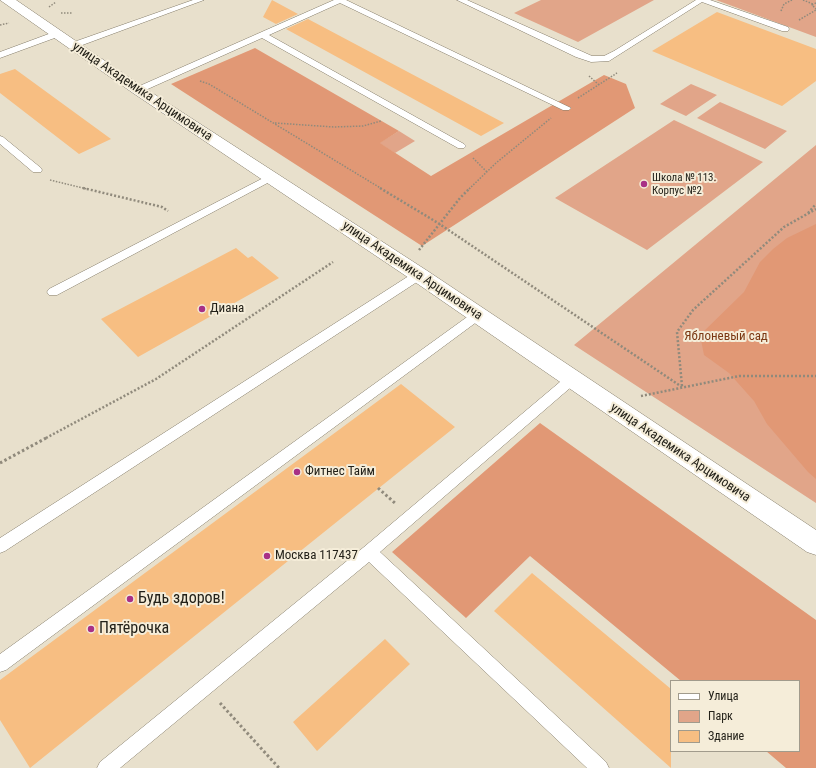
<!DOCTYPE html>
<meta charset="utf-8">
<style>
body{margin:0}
#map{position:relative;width:816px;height:768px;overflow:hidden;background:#e8e0cc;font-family:"Roboto Condensed",sans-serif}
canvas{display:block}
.legend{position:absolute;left:670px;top:680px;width:130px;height:72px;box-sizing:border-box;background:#f5edd9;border:1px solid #a19b8c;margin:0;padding:5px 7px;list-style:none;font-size:12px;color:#232119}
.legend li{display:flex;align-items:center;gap:8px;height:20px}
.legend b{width:20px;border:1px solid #a19b8c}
</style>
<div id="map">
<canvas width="816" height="768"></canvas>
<ul class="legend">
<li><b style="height:5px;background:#fff"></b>Улица</li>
<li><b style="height:11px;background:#e1a589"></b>Парк</li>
<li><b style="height:11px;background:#f7be82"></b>Здание</li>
</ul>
</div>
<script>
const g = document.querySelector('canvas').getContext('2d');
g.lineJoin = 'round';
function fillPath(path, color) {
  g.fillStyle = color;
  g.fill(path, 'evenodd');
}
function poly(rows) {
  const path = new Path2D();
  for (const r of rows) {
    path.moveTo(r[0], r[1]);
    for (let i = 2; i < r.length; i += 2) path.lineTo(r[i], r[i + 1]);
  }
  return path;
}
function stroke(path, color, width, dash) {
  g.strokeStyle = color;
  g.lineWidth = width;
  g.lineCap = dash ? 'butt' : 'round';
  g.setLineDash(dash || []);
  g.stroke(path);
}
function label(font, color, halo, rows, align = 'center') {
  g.font = font + ' "Roboto Condensed",sans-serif';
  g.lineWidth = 4;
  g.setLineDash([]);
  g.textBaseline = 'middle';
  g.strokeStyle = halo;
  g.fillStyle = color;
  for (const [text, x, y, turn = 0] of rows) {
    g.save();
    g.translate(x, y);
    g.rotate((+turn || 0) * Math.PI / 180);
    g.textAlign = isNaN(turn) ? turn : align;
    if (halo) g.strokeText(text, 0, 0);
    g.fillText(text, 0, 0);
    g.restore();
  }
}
const green = poly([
 [541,0,654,0,578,42,514,13],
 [716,0,816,0,816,37,789,27],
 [691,84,717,95,686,116,660,104],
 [720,102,787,131,765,149,697,118],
 [674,120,763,162,647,250,555,198],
 [399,131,415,141,395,153,379,143],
 [816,145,816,503,574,345]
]);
const forest = poly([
 [255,48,399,131,380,143,431,176,604,75,626,84,635,108,422,246,171,84],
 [816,224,816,479,808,472,767,424,754,401,729,373,704,355,700,335,744,292,760,262,773,249,787,238],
 [540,423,816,620,816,768,786,768,766,751,799,751,799,681,681,681,530,556,466,618,392,552]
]);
const building = poly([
 [272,0,298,14,276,24,263,17],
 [717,12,816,49,816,81,782,106,652,51],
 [308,19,504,123,481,136,286,29],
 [15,69,111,139,79,154,0,93,0,74],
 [236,248,248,258,252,256,279,278,138,357,101,319],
 [401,384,455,427,30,768,0,720,0,680],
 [532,573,671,689,671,768,494,611],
 [385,639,410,664,317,751,293,722]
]);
const pathFar2 = poly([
 [803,0,813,4],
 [816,3,812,5,816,9],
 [49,7,56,2],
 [781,11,784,4,792,0],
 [61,13,73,13],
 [799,20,816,10],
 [0,25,9,23],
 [589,76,599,85],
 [200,81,209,84,382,189],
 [578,98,617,73],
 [275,123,334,127,363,126,381,121],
 [473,158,487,172],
 [50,180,87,189],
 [469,189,496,163,551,118]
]);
const pathFar1 = poly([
 [83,188,162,207,168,211],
 [380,188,438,223,682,387],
 [808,213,816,204],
 [419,250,460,198,470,188],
 [682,386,677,332,693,310,784,227,816,209],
 [641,396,739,376,816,376],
 [46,438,156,379,333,262]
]);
const path = poly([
 [0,463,48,437],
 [378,488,396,504],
 [220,703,279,768]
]);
const service = poly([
 [193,0,204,0,77,47,74,48,70,45,71,43,193,0],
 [334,0,346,0,571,108,569,110,563,110,340,3,269,35,464,144,466,146,464,148,458,148,262,38,141,92,135,92,133,90,135,88,334,0],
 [457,0,467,0,592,56,604,56,614,51,696,0,710,0,788,27,789,29,788,31,782,31,702,2,609,61,591,62,576,57,457,0],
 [54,32,60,32,61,34,60,36,0,58,0,52,54,32],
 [0,136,3,137,41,168,42,170,41,172,33,172,0,144,0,136],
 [271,174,275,175,276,177,275,179,57,295,49,295,47,292,49,289,271,174],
 [419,271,423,272,425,275,423,278,5,551,0,553,0,538,415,272,419,271],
 [478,311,482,312,484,315,482,318,6,670,0,672,0,654,474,312,478,311],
 [572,374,577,376,578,379,577,382,380,552,606,762,609,768,587,768,369,562,120,768,97,768,100,762,364,547,567,376,572,374]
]);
const minor = poly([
 [0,0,16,0,143,87,426,270,816,530,816,555,807,552,412,280,133,93,0,0]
]);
const markers = [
 [644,184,4,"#a83086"],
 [202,309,4,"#a83086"],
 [297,472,4,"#a83086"],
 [267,556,4,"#a83086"],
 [130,599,4,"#a83086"],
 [91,629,4,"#a83086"]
];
const farPoinames = [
 ["Школа № 113.",652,178],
 ["Корпус №2",652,191]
];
const streetNames = [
 ["улица Академика Арцимовича",142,92,34],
 ["улица Академика Арцимовича",412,271,34],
 ["улица Академика Арцимовича",680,453,34]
];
const poiNames = [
 ["Диана",210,309],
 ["Фитнес Тайм",305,472],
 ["Москва 117437",275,556]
];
const parkNames = [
 ["Яблоневый сад",726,337]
];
const nearPoinames = [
 ["Будь здоров!",138,599],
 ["Пятёрочка",99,629]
];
fillPath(green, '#e1a589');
fillPath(forest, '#e19875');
fillPath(building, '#f7be82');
stroke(service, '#847c6a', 1);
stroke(minor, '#847c6a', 1);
stroke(pathFar2, '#908a7c', 1.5, [1.5, 1.5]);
stroke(pathFar1, '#908a7c', 2.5, [2, 2]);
stroke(path, '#908a7c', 3, [2.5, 2.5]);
fillPath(service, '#fff');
fillPath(minor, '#fff');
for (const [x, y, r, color] of markers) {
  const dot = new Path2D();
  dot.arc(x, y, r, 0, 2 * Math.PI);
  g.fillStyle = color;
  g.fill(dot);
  stroke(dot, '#f5edd9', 1.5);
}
label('11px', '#232119', '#f5edd9', farPoinames, 'left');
label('13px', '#232119', '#f5edd9', streetNames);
label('13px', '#232119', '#f5edd9', poiNames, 'left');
label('13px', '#7b3813', '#f5edd9', parkNames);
label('16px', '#232119', '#f5edd9', nearPoinames, 'left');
</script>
